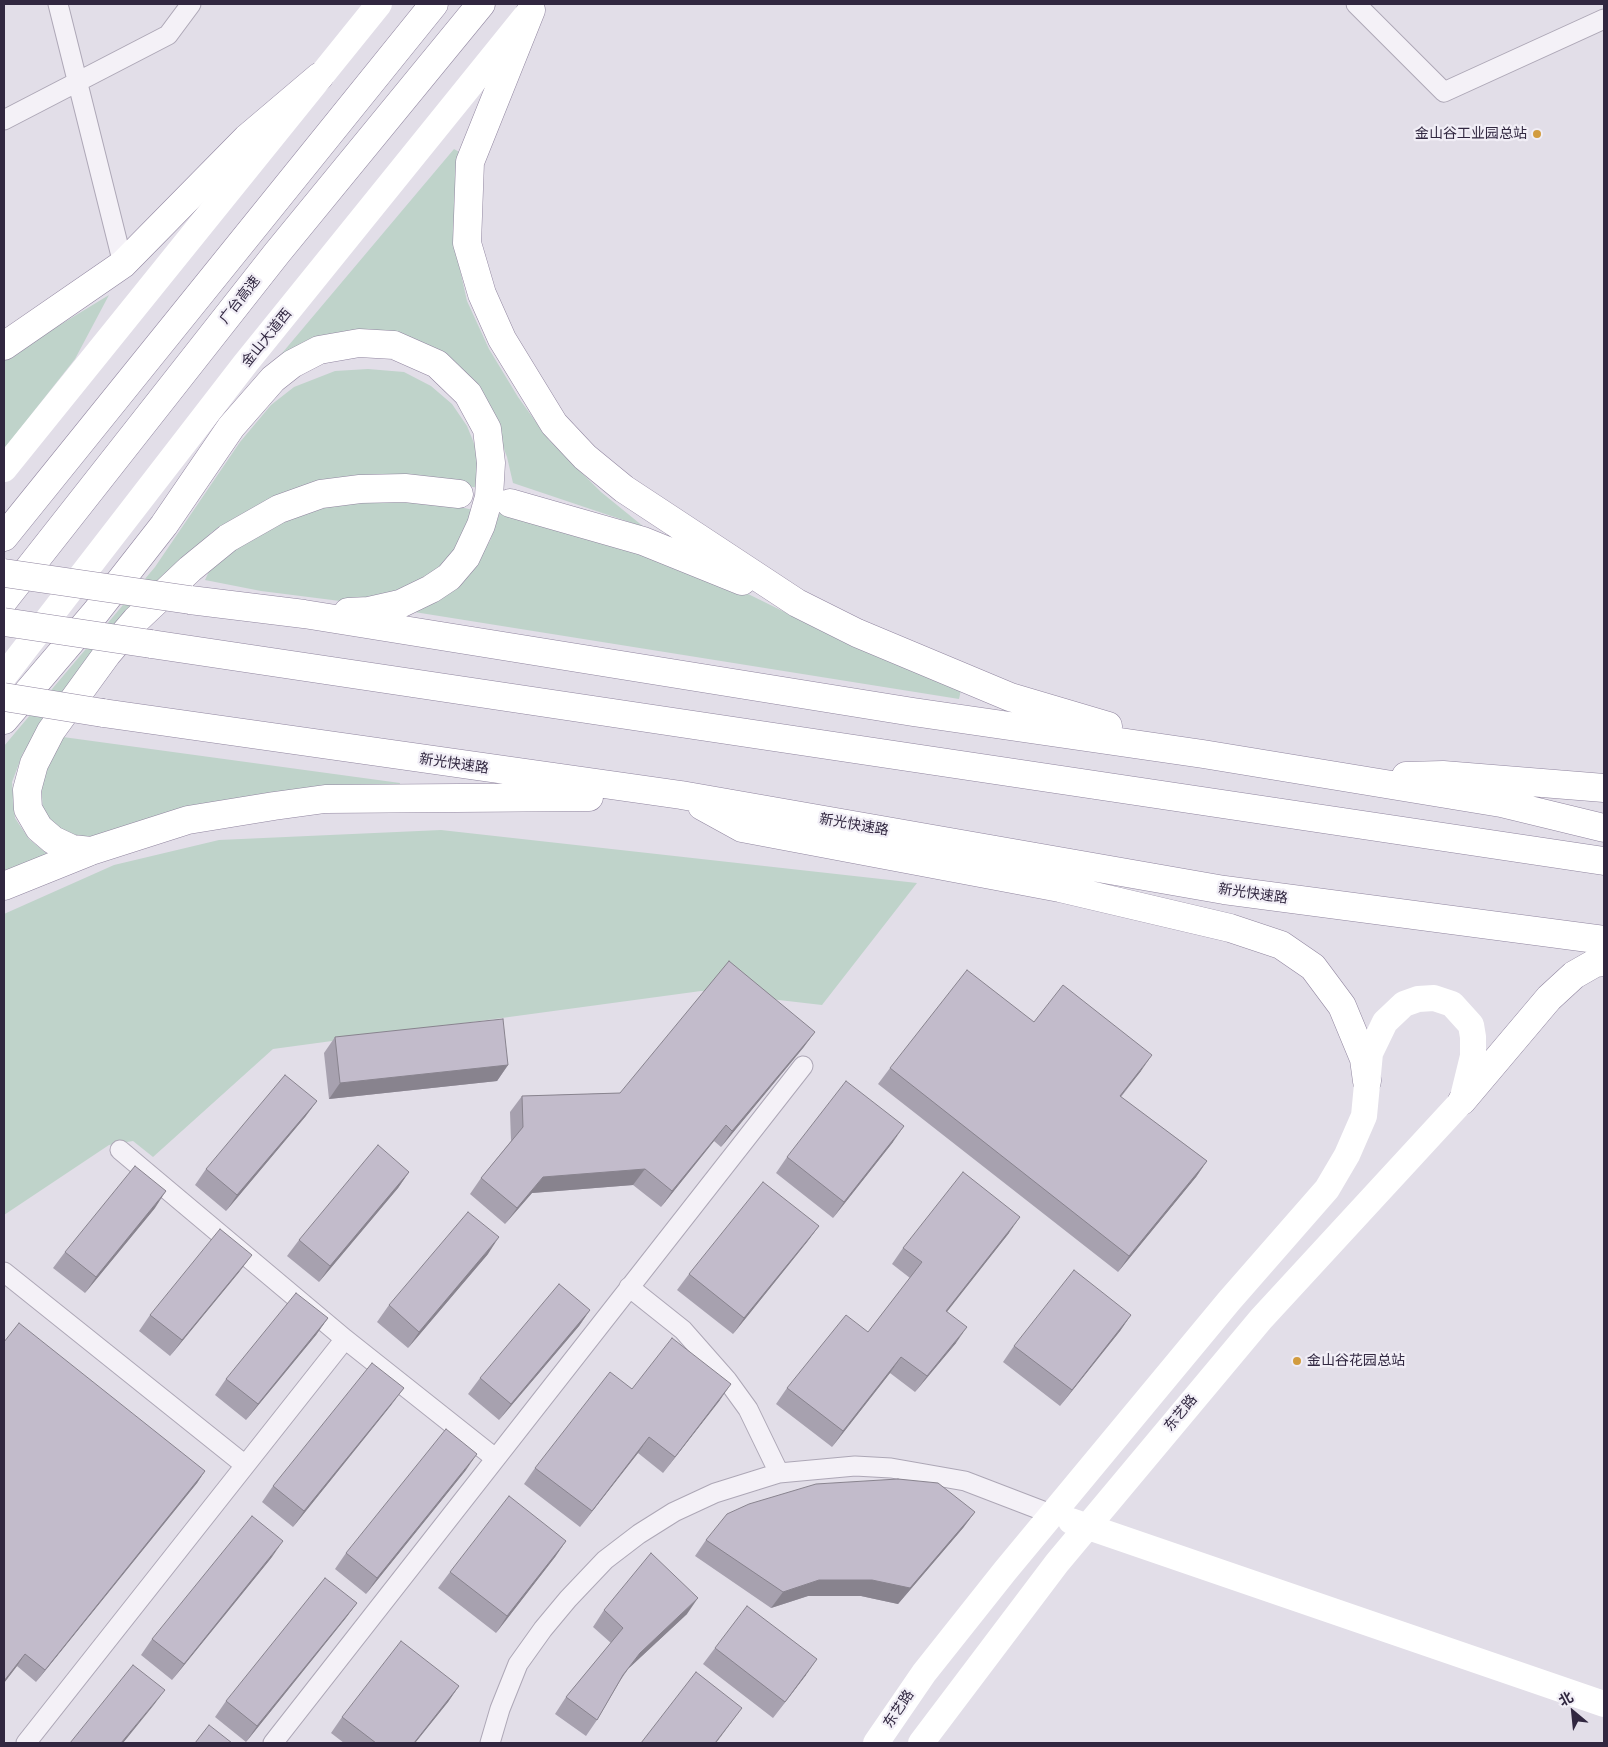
<!DOCTYPE html>
<meta charset="utf-8">
<style>
body{margin:0}
#map{position:relative;width:1608px;height:1747px;overflow:hidden;background:#e2dee8;font-family:"PT Sans Narrow","Noto Sans SC",sans-serif}
canvas{display:block}
.frame{position:absolute;inset:0;border:5px solid #312740;pointer-events:none}
.north{position:absolute;left:1548px;top:1687px;width:50px;height:50px;-webkit-text-stroke:4px #f1eef6;paint-order:stroke;rotate:332deg;font-size:14px;font-weight:700;line-height:20px;text-align:center;color:#312740}
.north::after{content:'';display:block;margin:auto;width:18px;height:22px;background:#312740;clip-path:polygon(50% 0,100% 100%,50% 72%,0 100%)}
</style>
<div id="map">
<canvas width="1608" height="1747"></canvas>
<div class="frame"></div>
<div class="north">北</div>
</div>
<script>
const g = document.querySelector('canvas').getContext('2d');
g.lineJoin = 'round';
function fillPath(path, color) {
  g.fillStyle = color;
  g.fill(path, 'evenodd');
}
function poly(rows) {
  const path = new Path2D();
  for (const r of rows) {
    path.moveTo(r[0], r[1]);
    for (let i = 2; i < r.length; i += 2) path.lineTo(r[i], r[i + 1]);
  }
  return path;
}
function stroke(path, color, width, dash) {
  g.strokeStyle = color;
  g.lineWidth = width;
  g.lineCap = dash ? 'butt' : 'round';
  g.setLineDash(dash || []);
  g.stroke(path);
}
function label(font, color, halo, rows, align = 'center') {
  g.font = font + ' "PT Sans Narrow","Noto Sans SC",sans-serif';
  g.lineWidth = 4.5;
  g.setLineDash([]);
  g.textBaseline = 'middle';
  g.strokeStyle = halo;
  g.fillStyle = color;
  for (const [text, x, y, turn = 0] of rows) {
    g.save();
    g.translate(x, y);
    g.rotate((+turn || 0) * Math.PI / 180);
    g.textAlign = isNaN(turn) ? turn : align;
    if (halo) g.strokeText(text, 0, 0);
    g.fillText(text, 0, 0);
    g.restore();
  }
}
const green = poly([
 [454,149,461,153,455,192,455,247,467,301,489,349,518,397,549,440,601,492,644,527,513,483,507,457,499,436,466,383,373,348,267,371],
 [109,295,75,359,4,449,4,359],
 [368,369,404,372,431,386,452,404,467,426,480,458,480,488,413,479,274,497,212,532,176,569,23,753,12,782,15,818,29,839,51,857,4,878,4,746,155,567,240,442,271,405,294,387,335,371],
 [427,499,477,511,461,546,436,572,404,591,356,603,261,591,205,580,212,565,267,525,338,503],
 [500,512,619,543,740,590,817,628,961,690,959,699,408,611,469,570,490,541],
 [63,737,400,783,399,793,93,840,76,839,53,828,43,810,41,785,50,754],
 [441,830,917,883,822,1005,701,991,273,1049,153,1157,133,1141,109,1145,4,1215,4,914,114,865,219,840]
]);
const street = poly([
 [58,4,123,264],
 [1356,4,1444,92,1604,19],
 [4,120,168,35,191,4],
 [120,1150,345,1339,495,1458],
 [4,1272,245,1465],
 [629,1287,683,1330,727,1380,748,1409,779,1473],
 [26,1743,345,1339],
 [273,1743,803,1066],
 [490,1743,500,1709,518,1664,543,1629,568,1599,605,1560,639,1534,674,1512,715,1493,779,1473,855,1466,891,1468,965,1481,1051,1514]
]);
const secondary = poly([
 [4,469,379,4],
 [4,676,245,364,526,16],
 [1071,1521,1604,1704],
 [876,1743,924,1673,1005,1571,1229,1301,1327,1189,1347,1155,1364,1116,1370,1053,1385,1022,1404,1004,1418,999,1434,998,1452,1004,1471,1025,1473,1037,1473,1056,1462,1101,1261,1319,1057,1563,921,1743]
]);
const highway = poly([
 [531,10,470,162,467,243,482,294,502,339,554,424,585,457,624,489,797,603,857,633,1010,697,1108,726],
 [4,346,123,264,247,138,319,77],
 [510,503,643,541,742,581],
 [4,537,434,4],
 [4,600,277,253,481,4],
 [190,600,304,614,913,712,1203,754,1501,803,1604,828],
 [151,644,1604,861],
 [103,713,681,795,1224,890,1604,940],
 [4,720,96,612,164,525,231,427,273,379,292,364,319,350,359,343,394,345,437,364,468,394,487,429,491,463,489,497,481,525,466,557,449,577,431,589,400,604,369,611,348,612],
 [1406,776,1443,775,1604,788],
 [702,806,742,828,1060,888,1230,928,1281,945,1313,967,1342,1006,1364,1059,1367,1081],
 [91,851,72,849,53,840,39,828,28,809,27,790,34,764,51,731,107,654,136,620,190,569,228,538,279,509,321,494,360,489,405,488,459,494],
 [4,886,91,851,188,820,274,806,325,799,589,797],
 [1462,1101,1549,998,1574,975,1595,963,1604,962]
]);
const highwayBridge = poly([
 [4,573,190,600],
 [4,622,151,644],
 [4,697,103,713]
]);
const wall = poly([
 [1034,1022,1141,1071,1121,1097,1207,1161,1196,1177,1118,1272,878,1084,890,1068],
 [815,1032,803,1048,721,1147,714,1141,661,1207,633,1185,532,1193,505,1224,470,1194,481,1178,511,1141,510,1112,522,1096,620,1093],
 [335,1037,508,1065,497,1081,329,1099,324,1053],
 [317,1101,305,1117,226,1211,195,1185,206,1169],
 [893,1142,833,1218,776,1173,787,1157],
 [409,1172,398,1188,319,1282,287,1256,299,1240],
 [155,1208,85,1293,53,1268,65,1252],
 [819,1226,807,1242,733,1334,677,1290,689,1274],
 [1009,1233,947,1311,956,1343,915,1392,890,1373,832,1447,776,1404,787,1388,868,1332,910,1278,892,1264,903,1248],
 [488,1254,408,1348,377,1322,389,1305],
 [240,1271,170,1356,139,1331,150,1315],
 [590,1310,579,1326,499,1420,468,1394,480,1378],
 [1131,1315,1120,1331,1060,1406,1003,1362,1014,1346],
 [328,1318,316,1335,246,1420,215,1395,226,1379],
 [4,1342,205,1471,197,1483,36,1682,17,1666,4,1683],
 [632,1389,720,1400,663,1473,638,1453,580,1527,524,1484,535,1468],
 [392,1404,293,1527,262,1502,273,1486],
 [466,1470,366,1594,335,1569,346,1553],
 [975,1512,963,1528,898,1604,861,1596,808,1596,771,1608,695,1556,706,1540],
 [566,1541,555,1557,496,1633,438,1588,450,1572],
 [272,1557,172,1680,141,1655,152,1639],
 [357,1603,345,1619,246,1742,215,1717,226,1701],
 [604,1610,687,1614,628,1669,620,1681,597,1720,586,1736,555,1714,566,1697,611,1643,593,1627],
 [715,1648,806,1675,773,1718,703,1664],
 [459,1686,448,1702,415,1743,344,1743,331,1733,342,1717]
]);
const shadedWall = poly([
 [815,1032,803,1048,721,1147,732,1131],
 [1152,1055,1141,1071,1108,1112,1120,1096],
 [508,1065,497,1081,329,1099,340,1083],
 [317,1101,305,1117,226,1211,237,1195],
 [726,1125,714,1141,661,1207,672,1191],
 [904,1126,893,1142,833,1218,844,1202],
 [1207,1161,1196,1177,1118,1272,1129,1256],
 [645,1169,633,1185,532,1193,505,1224,517,1208,543,1177],
 [409,1172,398,1188,319,1282,330,1266],
 [166,1191,155,1208,85,1293,96,1277],
 [1020,1217,1009,1233,935,1327,946,1311],
 [819,1226,807,1242,733,1334,744,1318],
 [499,1237,488,1254,408,1348,419,1332],
 [252,1255,240,1271,170,1356,182,1340],
 [590,1310,579,1326,499,1420,511,1404],
 [1131,1315,1120,1331,1060,1406,1072,1390],
 [328,1318,316,1335,246,1420,258,1404],
 [967,1327,956,1343,915,1392,927,1376],
 [901,1357,890,1373,832,1447,843,1431],
 [731,1384,720,1400,663,1473,675,1457],
 [404,1388,392,1404,293,1527,304,1511],
 [649,1437,638,1453,580,1527,592,1511],
 [477,1454,466,1470,366,1594,377,1578],
 [205,1471,197,1483,36,1682,45,1670],
 [975,1512,963,1528,898,1604,861,1596,808,1596,771,1608,783,1592,819,1580],
 [283,1541,272,1557,172,1680,184,1664],
 [566,1541,555,1557,496,1633,507,1616],
 [698,1598,687,1614,628,1669,612,1691,640,1653],
 [357,1603,345,1619,246,1742,257,1726],
 [25,1654,17,1666,4,1683,4,1681],
 [817,1659,806,1675,773,1718,785,1702],
 [459,1686,448,1702,415,1743,414,1743],
 [165,1690,153,1706,123,1743,121,1743],
 [742,1708,716,1743,715,1743]
]);
const building = poly([
 [729,961,815,1032,732,1131,726,1125,672,1191,645,1169,543,1177,517,1208,481,1178,523,1127,522,1096,620,1093,729,961],
 [967,970,1034,1022,1063,985,1152,1055,1120,1096,1207,1161,1129,1256,890,1068,967,970],
 [503,1019,508,1065,340,1083,335,1037,503,1019],
 [285,1075,317,1101,237,1195,206,1169,285,1075],
 [846,1081,904,1126,844,1202,787,1157,846,1081],
 [378,1145,409,1172,330,1266,299,1240,378,1145],
 [135,1166,166,1191,96,1277,65,1252,135,1166],
 [963,1172,1020,1217,946,1311,967,1327,927,1376,901,1357,843,1431,787,1388,846,1315,868,1332,922,1262,903,1248,963,1172],
 [763,1182,819,1226,744,1318,689,1274,763,1182],
 [468,1212,499,1237,419,1332,389,1305,468,1212],
 [220,1229,252,1255,182,1340,150,1315,220,1229],
 [1074,1270,1131,1315,1072,1390,1014,1346,1074,1270],
 [559,1284,590,1310,511,1404,480,1378,559,1284],
 [296,1293,328,1318,258,1404,226,1379,296,1293],
 [19,1323,205,1471,45,1670,25,1654,4,1681,4,1342,19,1323],
 [672,1338,731,1384,675,1457,649,1437,592,1511,535,1468,610,1372,632,1389,672,1338],
 [372,1363,404,1388,304,1511,273,1486,372,1363],
 [446,1429,477,1454,377,1578,346,1553,446,1429],
 [898,1479,938,1483,975,1512,910,1588,872,1580,819,1580,783,1592,706,1540,727,1514,749,1504,816,1484,898,1479],
 [509,1496,566,1541,507,1616,450,1572,509,1496],
 [252,1516,283,1541,184,1664,152,1639,252,1516],
 [651,1553,698,1598,640,1653,623,1675,597,1720,566,1697,623,1628,604,1610,651,1553],
 [325,1578,357,1603,257,1726,226,1701,325,1578],
 [747,1606,817,1659,785,1702,715,1648,747,1606],
 [401,1641,459,1686,414,1743,376,1743,342,1717,401,1641],
 [133,1665,165,1690,121,1743,70,1743,133,1665],
 [696,1672,742,1708,715,1743,641,1743,696,1672],
 [209,1725,232,1743,195,1743,209,1725]
]);
const markers = [
 [1537,134,5,"#d29c3f"],
 [1297,1361,5,"#d29c3f"]
];
const poiNames = [
 ["金山谷工业园总站",1527,134],
 ["金山谷花园总站",1307,1361,"left"]
];
const streetNames = [
 ["广台高速",240,300,-52],
 ["金山大道西",267,338,-51],
 ["新光快速路",454,764,8],
 ["新光快速路",854,825,10],
 ["新光快速路",1253,894,8],
 ["东艺路",1181,1413,-50],
 ["东艺路",899,1709,-56]
];
fillPath(green, '#bfd3ca');
stroke(street, '#ada7b6', 21);
stroke(highway, '#90859f', 29);
stroke(street, '#f4f1f7', 19);
stroke(secondary, '#fff', 26);
stroke(highway, '#fff', 28);
stroke(highwayBridge, '#90859f', 29, []);
stroke(highwayBridge, '#fff', 28);
fillPath(wall, '#a7a1af');
fillPath(shadedWall, '#88838e');
fillPath(building, '#c2bbcb');
stroke(building, '#88838e', 1);
for (const [x, y, r, color] of markers) {
  const dot = new Path2D();
  dot.arc(x, y, r, 0, 2 * Math.PI);
  g.fillStyle = color;
  g.fill(dot);
  stroke(dot, '#f1eef6', 2);
}
label('14px', '#312740', '#f1eef6', poiNames, 'right');
label('14px', '#312740', '#f1eef6', streetNames);
</script>
